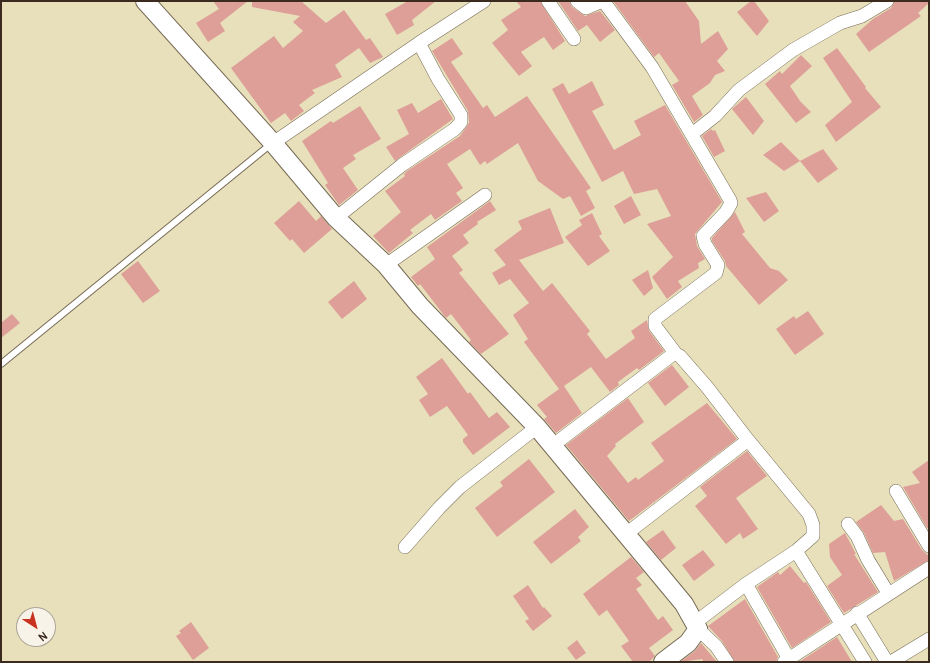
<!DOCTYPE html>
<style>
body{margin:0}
#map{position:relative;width:930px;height:663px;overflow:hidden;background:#e7e0bb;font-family:Pangolin,sans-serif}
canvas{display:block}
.frame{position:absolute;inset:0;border:2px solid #3b2a1e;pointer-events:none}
.north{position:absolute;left:16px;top:607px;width:40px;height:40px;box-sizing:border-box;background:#f7f3e8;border:1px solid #aca397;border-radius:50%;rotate:144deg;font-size:11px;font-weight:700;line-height:16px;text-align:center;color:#3b2a1e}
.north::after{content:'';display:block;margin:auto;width:14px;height:18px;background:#c8321e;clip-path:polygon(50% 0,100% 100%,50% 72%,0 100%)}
</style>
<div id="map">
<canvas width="930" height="663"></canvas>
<div class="frame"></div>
<div class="north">N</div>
</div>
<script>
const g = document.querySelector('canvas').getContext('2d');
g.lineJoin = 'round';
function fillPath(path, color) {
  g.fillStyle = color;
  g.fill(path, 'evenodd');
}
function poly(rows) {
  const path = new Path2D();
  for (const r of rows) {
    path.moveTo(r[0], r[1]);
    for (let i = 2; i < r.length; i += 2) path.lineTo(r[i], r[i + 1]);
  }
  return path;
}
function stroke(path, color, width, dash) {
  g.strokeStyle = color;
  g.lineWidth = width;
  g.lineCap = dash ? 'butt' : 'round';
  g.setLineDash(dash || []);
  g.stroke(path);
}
const building = poly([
 [213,1,248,1,220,23,225,31,208,42,196,23,219,9],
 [252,1,301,1,326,23,344,10,366,40,370,38,383,57,370,63,359,48,335,65,342,77,312,90,315,93,299,105,304,111,291,121,285,113,271,123,231,68,274,36,283,48,303,31,293,22,300,16,252,7],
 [408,1,436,1,412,20,414,25,397,35,385,14],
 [516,1,540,1,565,41,553,50,544,37,521,52,532,66,519,76,492,43,508,30,501,20,521,7],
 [558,1,569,1,572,7,585,16,600,11,615,30,600,42,587,25,578,31],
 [613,1,685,1,699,21,701,44,718,31,728,49,717,61,725,71,715,75,710,83,692,96,703,115,694,122,672,85,679,81,659,53,654,57],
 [751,1,754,1,769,21,757,36,737,12],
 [895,1,929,1,929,3,918,13,921,16,869,52,856,34,873,19,891,8],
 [452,38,463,54,451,62,483,108,487,105,495,117,527,96,591,188,586,191,595,208,581,216,570,196,563,199,538,181,518,143,487,164,485,161,480,165,470,149,447,164,463,188,456,193,462,201,435,220,431,214,410,230,413,233,389,253,373,236,401,212,385,191,405,176,404,174,407,171,460,136,469,123,468,111,432,51],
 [837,48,866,87,865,88,881,107,836,142,825,125,852,102,823,58],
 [801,55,812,66,790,86,800,101,811,112,796,123,765,84,780,71,782,74],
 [592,81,604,105,592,111,614,150,641,135,634,121,665,105,722,202,695,234,697,246,705,259,698,263,699,268,678,281,682,287,667,299,652,277,673,257,647,224,671,216,657,189,634,194,623,171,602,182,552,89,563,83,569,94],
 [746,97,764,121,753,135,732,109],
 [441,99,453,119,395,161,386,147,409,134,397,110,412,103,418,113],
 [360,106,381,139,353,155,356,159,343,168,358,190,339,205,325,185,328,183,302,141,331,121,333,123],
 [711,129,713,131,715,130,725,151,714,157,702,136],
 [781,142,800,161,784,171,763,155],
 [823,149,838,169,818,183,800,161],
 [766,192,779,211,764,222,746,198],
 [631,196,641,215,624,224,614,206],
 [299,201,316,221,321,216,332,229,304,253,292,239,290,241,274,223],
 [490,201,496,210,477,222,478,224,463,235,469,243,452,256,463,270,459,273,509,334,481,354,469,342,471,340,451,314,446,318,420,284,418,286,411,277,435,259,427,247],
 [550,208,564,243,519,260,543,291,552,283,590,331,587,334,606,359,635,338,631,331,647,320,649,331,664,351,639,370,637,368,618,382,619,385,610,392,591,367,564,386,582,413,556,433,544,419,547,417,537,405,559,389,524,342,528,339,513,315,529,303,510,279,499,285,492,273,506,265,494,250,522,229,518,221],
 [735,212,745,232,742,234,770,268,779,271,788,280,759,305,726,266,725,261,712,241,712,238],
 [592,213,602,234,599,236,610,251,588,266,565,237,582,225,579,220],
 [138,261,160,291,143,303,121,274],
 [648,270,653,288,644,296,632,280],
 [354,281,367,299,342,319,328,302],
 [808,311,824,334,795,355,776,329,794,316,796,319],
 [12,314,20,323,1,338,1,323],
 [442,358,468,394,470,392,489,418,497,412,510,427,473,455,463,442,463,439,468,435,447,406,430,417,419,400,428,394,416,377],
 [672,365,689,387,665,406,648,383],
 [628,398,644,422,615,444,616,446,607,456,628,483,636,477,638,480,664,461,651,443,707,403,737,439,629,521,566,445],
 [747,451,767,476,736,498,758,529,743,539,740,533,726,544,695,506,707,496,700,487],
 [529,459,555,492,497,537,475,508,503,486,500,482],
 [929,460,929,528,927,528,903,487,920,483,912,472],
 [881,505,894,521,903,519,922,550,929,556,929,560,894,581,885,552,873,553,864,533,856,522],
 [575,509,589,527,578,537,581,541,551,564,533,542],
 [663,530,676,548,661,560,646,542],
 [845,533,856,554,854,554,878,592,844,613,827,586,842,575,830,557,829,544],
 [703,550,715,565,694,581,682,565],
 [631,557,644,572,636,578,642,585,636,589,658,620,663,616,673,630,649,648,655,656,649,662,633,662,621,646,629,641,607,610,599,616,583,594],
 [790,566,804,583,806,582,831,622,792,648,757,587,778,572,780,575],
 [528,585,543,608,544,607,552,616,533,631,525,621,529,619,513,596],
 [745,599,778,657,776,662,735,662,722,641,708,626],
 [191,622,209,648,193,660,176,636,181,633,179,631],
 [837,637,852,662,799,662],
 [577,640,586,653,576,660,567,648],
 [701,643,717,662,704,662,702,659,680,662,695,651]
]);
const lane = poly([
 [1,364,271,144]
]);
const street = poly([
 [548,1,574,39],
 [577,1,586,8,600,2,604,2,652,67,730,200,731,203,726,212,703,236,705,244,718,265,716,273,655,319,655,326,676,354],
 [692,134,715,116,739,90,793,50,840,23,862,16,887,1],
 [273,143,419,43,484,1],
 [336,218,402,165,455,129,461,122,461,115,438,79,419,43],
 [386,265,485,195],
 [552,446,672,355,676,354,680,356,707,387,748,440,809,514,813,525,813,536,796,551,746,584,696,622],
 [896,491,929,546],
 [848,524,857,536,868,560,888,593],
 [626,534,748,440],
 [405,547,439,508,460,487,537,427],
 [796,551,865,662],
 [746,584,789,659],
 [857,613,887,662],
 [698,629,716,646,727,662],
 [784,662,929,568],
 [891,662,929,639]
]);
const secondary = poly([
 [145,1,273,143,336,218,386,265,420,306,537,427,684,604,698,629,688,643,663,662]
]);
fillPath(building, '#de9f98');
stroke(lane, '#776a55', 8);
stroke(street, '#776a55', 14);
stroke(secondary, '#776a55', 20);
stroke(lane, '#fff', 6);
stroke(street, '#fff', 13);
stroke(secondary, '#fff', 18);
</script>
